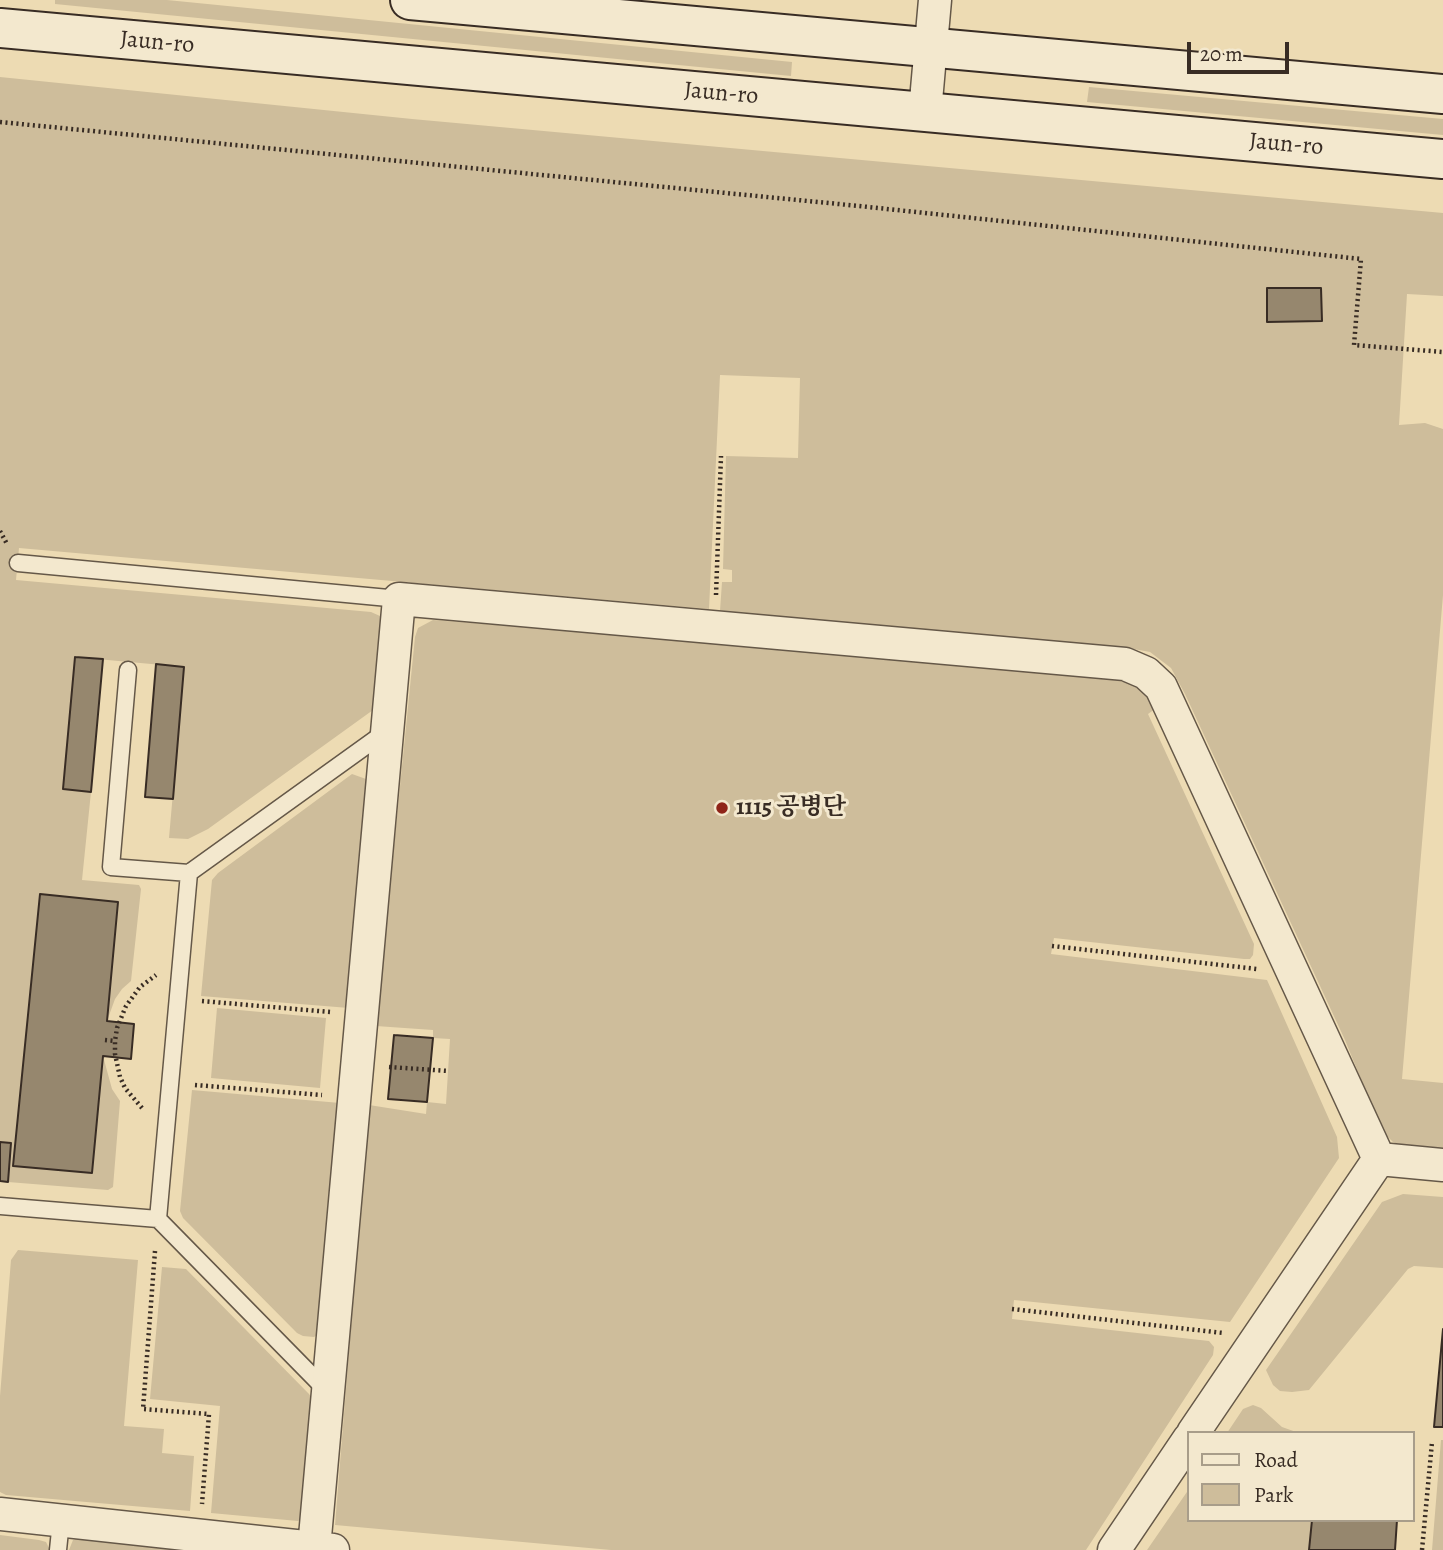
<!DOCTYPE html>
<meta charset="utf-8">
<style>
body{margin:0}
#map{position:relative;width:1443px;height:1550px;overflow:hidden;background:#eddbb3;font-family:Alegreya,serif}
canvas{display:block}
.legend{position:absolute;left:1187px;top:1431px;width:228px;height:91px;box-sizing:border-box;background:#f3e8ce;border:2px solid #a89d8a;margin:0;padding:9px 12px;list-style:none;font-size:21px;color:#382c24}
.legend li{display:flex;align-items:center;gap:14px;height:35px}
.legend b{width:35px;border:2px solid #a89d8a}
.scale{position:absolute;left:1187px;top:42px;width:102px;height:32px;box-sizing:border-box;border:4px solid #382c24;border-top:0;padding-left:9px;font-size:21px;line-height:24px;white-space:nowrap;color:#382c24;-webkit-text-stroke:5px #f3e8ce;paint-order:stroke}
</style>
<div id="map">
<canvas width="1443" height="1550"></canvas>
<ul class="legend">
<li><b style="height:9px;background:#f3e8ce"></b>Road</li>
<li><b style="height:19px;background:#cebd9b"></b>Park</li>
</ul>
<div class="scale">20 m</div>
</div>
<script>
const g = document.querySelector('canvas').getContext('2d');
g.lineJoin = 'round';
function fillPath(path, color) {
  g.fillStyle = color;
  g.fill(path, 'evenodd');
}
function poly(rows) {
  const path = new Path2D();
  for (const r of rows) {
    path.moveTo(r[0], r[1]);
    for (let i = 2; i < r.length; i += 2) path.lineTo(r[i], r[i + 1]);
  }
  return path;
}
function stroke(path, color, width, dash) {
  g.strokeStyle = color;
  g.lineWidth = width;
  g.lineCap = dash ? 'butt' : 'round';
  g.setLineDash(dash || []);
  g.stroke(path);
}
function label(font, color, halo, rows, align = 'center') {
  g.font = font + ' Alegreya,"Noto Serif KR",serif';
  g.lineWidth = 6;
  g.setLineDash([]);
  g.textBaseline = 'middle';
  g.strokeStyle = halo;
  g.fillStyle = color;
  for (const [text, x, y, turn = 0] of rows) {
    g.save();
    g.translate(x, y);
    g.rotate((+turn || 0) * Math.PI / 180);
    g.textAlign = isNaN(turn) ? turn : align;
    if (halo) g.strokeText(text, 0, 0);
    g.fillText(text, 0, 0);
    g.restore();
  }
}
const green = poly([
 [55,0,167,0,792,62,791,76,55,4],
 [0,77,412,119,1443,213,1443,296,1407,294,1399,425,1425,423,1443,429,1443,595,1402,1079,1443,1083,1443,1150,1404,1147,1393,1142,1382,1131,1345,1040,1185,694,1171,668,1150,652,1123,647,720,611,722,582,732,582,732,570,723,569,726,456,798,458,800,378,720,375,709,609,19,548,16,580,371,612,380,616,383,625,376,705,373,710,208,829,188,839,169,838,184,667,75,657,63,789,91,792,82,880,139,885,141,889,131,981,122,989,115,999,107,1021,118,902,40,894,13,1166,91,1173,103,1056,112,1089,120,1101,113,1187,108,1190,8,1182,0,1142],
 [1089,87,1443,119,1443,135,1087,102],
 [433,620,800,649,1110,678,1127,681,1139,686,1148,697,1155,709,1148,714,1254,944,1253,955,1250,959,1244,959,1054,938,1051,954,1267,980,1337,1137,1339,1158,1230,1322,1014,1300,1012,1319,1209,1341,1214,1347,1213,1355,1086,1550,611,1550,335,1525,369,1105,426,1114,427,1102,446,1104,450,1039,433,1038,433,1030,376,1026,415,637,418,628],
 [352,774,366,779,369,783,349,1008,201,996,212,880,218,873],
 [217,1008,326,1018,320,1088,211,1078],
 [192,1090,340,1103,318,1334,314,1337,303,1336,297,1333,183,1218,180,1211],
 [1403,1194,1443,1197,1443,1268,1414,1266,1408,1269,1309,1390,1292,1392,1280,1391,1273,1385,1266,1370,1382,1202],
 [18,1250,138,1260,124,1426,164,1429,162,1453,194,1456,190,1511,6,1495,0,1492,0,1396,11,1260],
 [162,1267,186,1269,309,1394,315,1404,304,1517,298,1521,211,1513,220,1406,150,1399],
 [1253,1405,1261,1408,1282,1427,1299,1433,1227,1433,1243,1409],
 [1441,1440,1443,1440,1443,1550,1432,1550],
 [1189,1489,1189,1520,1312,1520,1309,1550,1147,1550],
 [0,1535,39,1540,46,1542,50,1550,0,1550],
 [81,1537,206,1550,69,1550,73,1540]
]);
const building = poly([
 [1267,288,1321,288,1322,321,1267,322,1267,288],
 [75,657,103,659,91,792,63,789,75,657],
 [156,664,184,667,173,799,145,797,156,664],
 [40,894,118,902,107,1021,134,1024,131,1059,103,1056,92,1173,13,1166,40,894],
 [394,1035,433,1038,427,1102,388,1099,394,1035],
 [0,1142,11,1143,8,1182,0,1181,0,1142],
 [1443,1329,1443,1427,1434,1427,1443,1329],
 [1312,1520,1397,1520,1395,1550,1309,1550,1312,1520]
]);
const path = poly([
 [0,122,859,206,1361,259,1354,345,1443,352],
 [0,531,7,544],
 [716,595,721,456],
 [1052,946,1257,969],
 [202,1001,330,1012],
 [105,1040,115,1041],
 [389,1067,448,1071],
 [195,1085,322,1095],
 [142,1108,125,1088,120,1077,115,1054,115,1041,117,1028,126,1006,140,987,156,975],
 [155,1251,143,1409,209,1414,202,1504],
 [1012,1309,1223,1333],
 [1422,1550,1432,1442]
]);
const lane = poly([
 [18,563,399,599],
 [128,670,111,867,189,873],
 [0,1206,158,1219,327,1391],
 [158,1219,189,873,388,730],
 [58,1550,61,1521]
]);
const street = poly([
 [925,112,935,0],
 [1379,1159,1443,1165],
 [1193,1433,1379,1159],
 [0,1514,314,1548],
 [333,1550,314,1548,399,599,1125,664,1146,673,1161,687,1379,1159],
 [1114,1550,1189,1439]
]);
const secondary = poly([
 [410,0,1443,94],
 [0,28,1443,159]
]);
const markers = [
 [722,808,7,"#8f2418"]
];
const streetNames = [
 ["Jaun-ro",157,43,5],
 ["Jaun-ro",721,94,5],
 ["Jaun-ro",1286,145,5]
];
const poiNames = [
 ["1115 공병단",736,808]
];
fillPath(green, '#cebd9b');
fillPath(building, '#96876e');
stroke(building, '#382c24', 2);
stroke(lane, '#655848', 19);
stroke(street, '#655848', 35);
stroke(secondary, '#382c24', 42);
stroke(path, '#382c24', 4.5, [2, 3.5]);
stroke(lane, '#f3e8ce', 16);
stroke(street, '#f3e8ce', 32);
stroke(secondary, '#f3e8ce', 38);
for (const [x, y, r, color] of markers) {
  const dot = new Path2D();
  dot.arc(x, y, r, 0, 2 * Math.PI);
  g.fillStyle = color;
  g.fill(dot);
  stroke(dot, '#f3e8ce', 2.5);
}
label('24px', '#382c24', '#f3e8ce', streetNames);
label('bold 24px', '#382c24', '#f3e8ce', poiNames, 'left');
</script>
